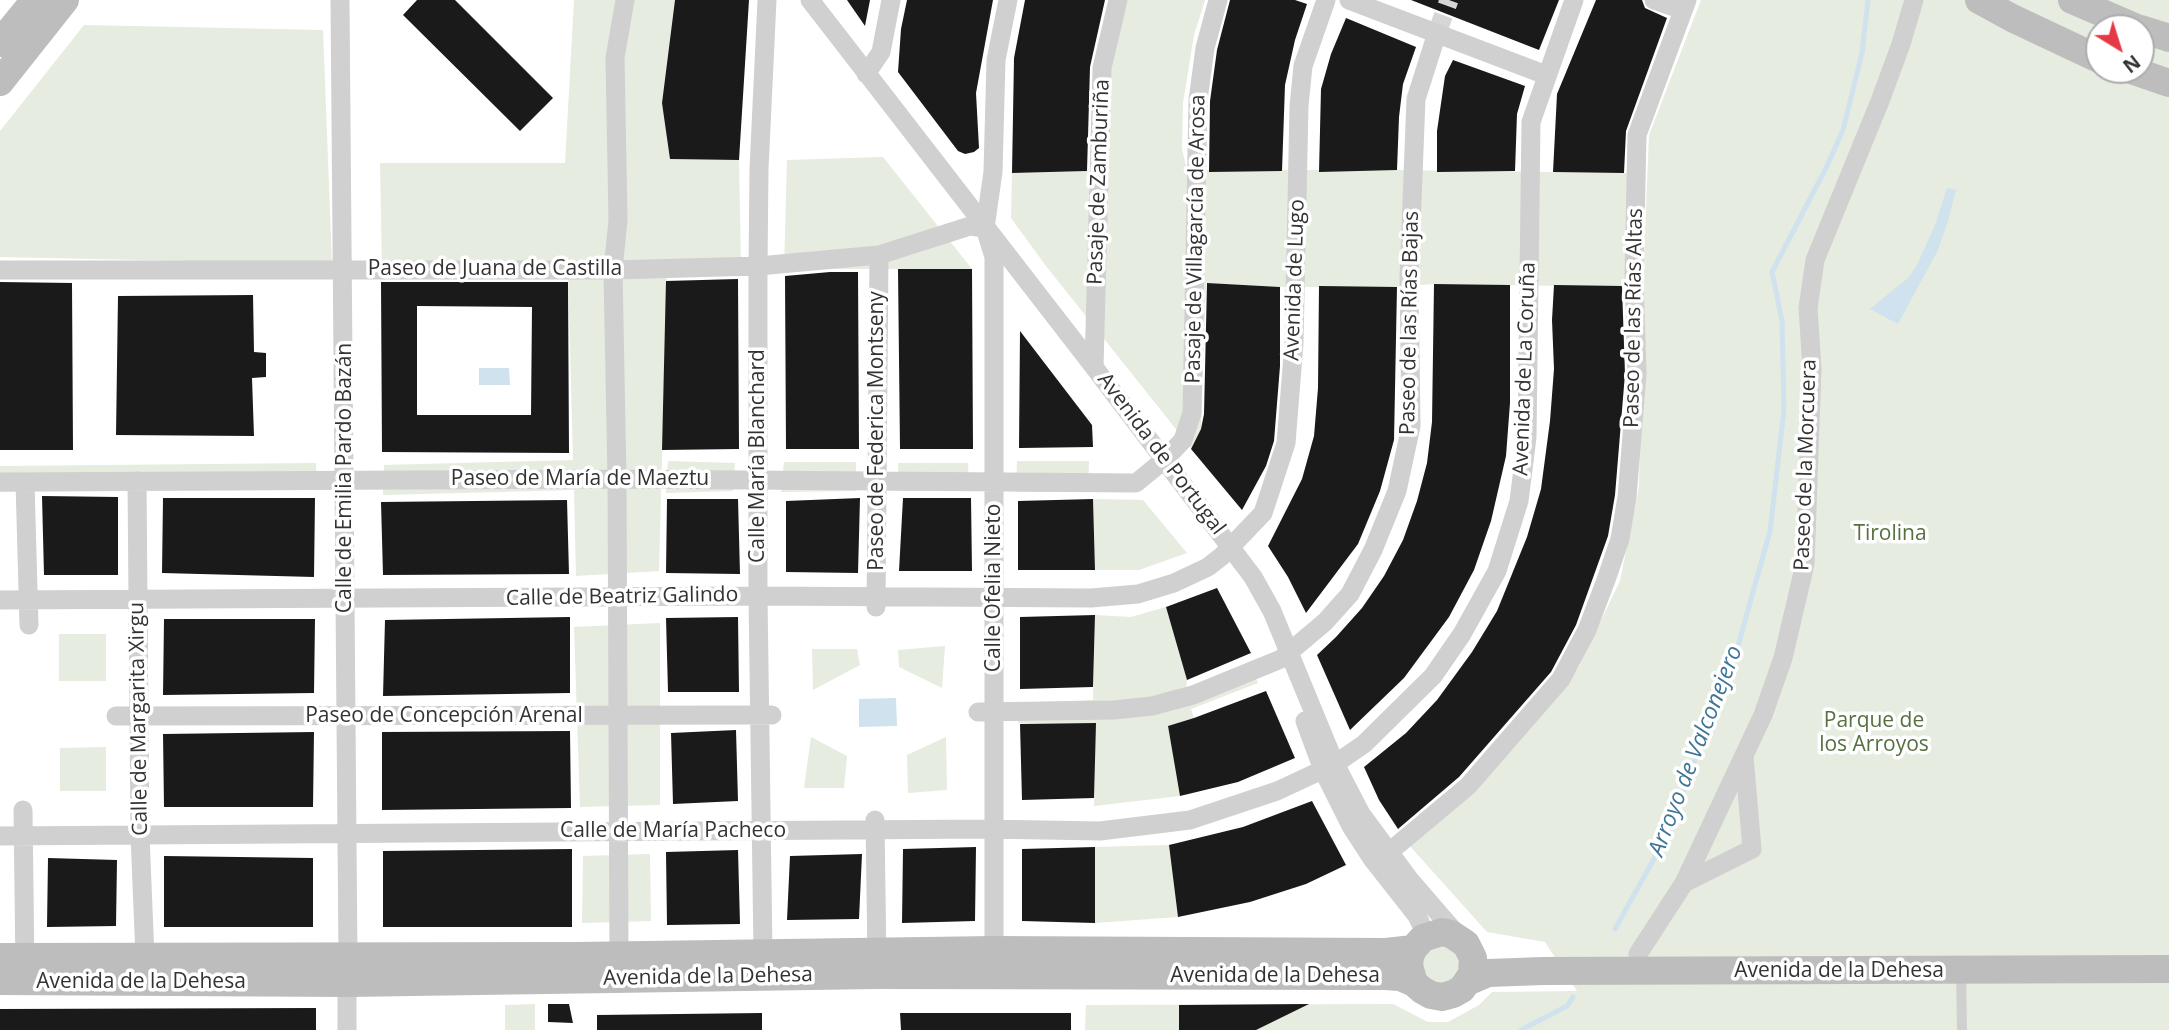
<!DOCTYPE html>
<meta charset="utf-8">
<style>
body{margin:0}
#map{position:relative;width:2169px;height:1030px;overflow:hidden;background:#fff;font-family:"Open Sans",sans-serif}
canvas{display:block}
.north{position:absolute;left:2085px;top:14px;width:70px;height:70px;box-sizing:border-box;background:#fff;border:2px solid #adadad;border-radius:50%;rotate:142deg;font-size:19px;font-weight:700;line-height:28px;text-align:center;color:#333}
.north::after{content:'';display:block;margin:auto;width:24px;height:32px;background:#e63946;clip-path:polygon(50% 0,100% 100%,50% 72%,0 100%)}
</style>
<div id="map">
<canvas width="2169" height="1030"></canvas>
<div class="north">N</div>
</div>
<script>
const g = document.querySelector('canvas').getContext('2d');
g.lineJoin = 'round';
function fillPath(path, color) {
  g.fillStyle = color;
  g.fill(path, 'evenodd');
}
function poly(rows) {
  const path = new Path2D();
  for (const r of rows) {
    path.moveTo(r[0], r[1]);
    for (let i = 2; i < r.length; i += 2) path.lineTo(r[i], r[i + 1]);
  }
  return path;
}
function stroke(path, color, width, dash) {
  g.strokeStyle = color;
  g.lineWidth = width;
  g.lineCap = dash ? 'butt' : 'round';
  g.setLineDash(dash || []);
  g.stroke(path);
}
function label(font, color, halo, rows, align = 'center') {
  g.font = font + ' "Open Sans",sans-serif';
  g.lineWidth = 7;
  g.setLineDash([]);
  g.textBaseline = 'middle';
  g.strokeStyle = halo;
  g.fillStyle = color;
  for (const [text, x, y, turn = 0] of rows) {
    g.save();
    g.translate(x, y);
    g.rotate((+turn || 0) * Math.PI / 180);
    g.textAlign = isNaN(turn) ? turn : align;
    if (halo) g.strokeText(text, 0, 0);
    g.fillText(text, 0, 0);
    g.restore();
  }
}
const green = poly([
 [574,0,675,0,662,103,670,148,670,159,739,160,741,267,667,269,659,571,576,576,574,490,383,495,384,465,573,460,568,270,382,269,380,163,565,163],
 [1125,0,1205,0,1194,35,1183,103,1182,149,1187,170,1397,170,1629,173,1629,287,1434,284,1397,287,1280,287,1206,283,1201,429,1191,448,1046,266,1011,218,1012,173,1091,171],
 [1701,0,2169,0,2169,1030,1085,1030,1086,1005,1393,1004,1428,1022,1448,1022,1479,1005,1492,992,1577,991,1545,942,1487,932,1408,844,1506,752,1578,668,1620,581,1639,487,1643,283,1649,135],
 [2099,28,2141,28,2141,70,2099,70],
 [84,25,323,30,332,264,0,257,0,131],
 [883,157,972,269,784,269,787,160],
 [668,461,735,463,733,491,666,493],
 [1017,461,1089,461,1088,491,1016,492],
 [784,462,856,462,856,491,781,492],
 [316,463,317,490,0,492,0,466],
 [898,463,968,463,969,490,899,491],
 [1093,499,1143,500,1187,553,1139,570,1095,570],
 [1166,607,1187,680,1186,689,1250,663,1258,683,1191,709,1194,718,1168,726,1180,796,1094,806,1095,724,1018,723,1016,703,1093,700,1095,615,1131,617],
 [660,623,660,805,580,807,574,627],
 [59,634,106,634,106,681,59,681],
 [945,646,942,688,899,667,898,650],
 [812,649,857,649,860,665,813,690],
 [811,737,847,756,844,788,804,788],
 [946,737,947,790,908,793,907,755],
 [106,747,106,791,60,791,60,748],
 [1169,845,1178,917,1095,923,1095,847],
 [650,854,651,921,582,923,583,856],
 [1437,943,1460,954,1461,973,1444,986,1424,978,1420,957],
 [535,1004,535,1030,505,1030,505,1005]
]);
const water = poly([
 [1947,188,1956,190,1948,221,1938,250,1898,324,1870,309,1909,277,1917,265,1935,225],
 [479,368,509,368,510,385,479,385],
 [896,698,897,726,859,727,859,699]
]);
const stream = poly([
 [1615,929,1669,832,1704,734,1729,678,1770,531,1784,410,1782,321,1772,272,1826,168,1843,130,1862,53,1868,0],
 [1521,1030,1567,1006,1573,997]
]);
const building = poly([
 [417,0,455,0,553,98,520,131,403,15],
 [675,0,749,0,739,160,670,159,662,103],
 [847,0,870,0,865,26],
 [907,0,993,0,976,93,979,148,974,152,965,154,958,151,898,72,901,29],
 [1025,0,1105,0,1090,67,1087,171,1012,173,1014,58],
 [1230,0,1295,0,1307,4,1295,40,1285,85,1282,171,1209,172,1210,101,1217,50],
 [1411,0,1559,0,1539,50],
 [1596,0,1642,0,1645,8,1667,18,1626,131,1624,173,1553,172,1557,94],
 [1346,18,1416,47,1403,84,1399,117,1397,170,1319,172,1321,89,1331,54],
 [1453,60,1525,86,1517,114,1515,171,1437,172,1437,131,1445,76],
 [898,269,972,269,973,449,900,449],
 [830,272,858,272,859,449,786,449,785,276],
 [738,279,739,449,662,450,666,281],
 [0,282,72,283,73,450,0,450],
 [381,282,568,282,569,453,382,452],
 [417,306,532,307,531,415,417,415],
 [1207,283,1280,287,1280,366,1274,441,1266,466,1242,510,1191,449,1201,429,1204,414],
 [1434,284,1510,285,1510,403,1506,456,1491,521,1474,570,1449,617,1404,678,1350,730,1317,655,1336,637,1362,608,1384,576,1403,540,1417,501,1427,463,1432,422],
 [1554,285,1622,286,1625,374,1615,495,1608,536,1576,625,1551,672,1459,777,1398,829,1379,800,1364,767,1406,733,1437,700,1472,652,1497,611,1527,537,1541,489,1550,421,1554,369,1552,320],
 [1319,286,1397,287,1394,440,1380,491,1358,544,1306,613,1288,577,1268,546,1302,479,1314,436,1318,388],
 [253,295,254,352,266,353,266,377,252,378,254,436,116,435,118,296],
 [1020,331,1092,425,1093,447,1019,448],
 [42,496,118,497,118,575,44,575],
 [163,498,315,498,314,577,162,573],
 [860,498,858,573,786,572,786,501],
 [903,498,971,498,972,571,899,571],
 [667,499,738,499,740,574,666,573],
 [1093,499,1095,570,1018,570,1018,501],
 [567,500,569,574,383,575,381,502],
 [1217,588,1251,653,1187,680,1166,607],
 [1095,615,1093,687,1020,689,1020,617],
 [570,617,570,693,383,696,385,620],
 [738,617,739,692,668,692,666,618],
 [164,619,315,619,314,693,163,695],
 [1266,691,1295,758,1238,782,1180,796,1168,726,1194,718],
 [1096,723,1094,798,1022,800,1020,724],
 [736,730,738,801,673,804,671,733],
 [570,731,571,808,382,810,382,732],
 [314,732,313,807,164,807,163,734],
 [1312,801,1346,865,1306,884,1250,902,1178,917,1169,845,1243,827],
 [976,847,975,921,902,923,903,849],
 [1095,847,1095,923,1022,921,1022,849],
 [572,849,572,927,383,927,383,851],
 [738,850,740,924,667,925,666,852],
 [862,854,859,919,787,920,790,856],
 [164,856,313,858,313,927,164,927],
 [48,858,117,860,116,926,47,927],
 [548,1004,569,1004,573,1023,548,1022],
 [1309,1004,1256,1030,1179,1030,1179,1005],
 [316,1008,316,1030,0,1030,0,1009],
 [762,1013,762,1030,597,1030,597,1015],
 [900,1013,1071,1013,1071,1030,901,1030]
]);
const streetTunnel = poly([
 [1437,33,1449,0]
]);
const lane = poly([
 [1961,970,1962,1030]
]);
const street = poly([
 [340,0,348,957],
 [810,0,1094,367,1253,577,1272,611,1335,764,1361,814,1409,879,1460,938],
 [1349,0,1546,75],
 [1654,0,1683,10],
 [866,74,881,52,891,0],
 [0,270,613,270,758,266,879,255,970,226,985,228],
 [1094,367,1102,68,1118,0],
 [137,481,140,835,145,957],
 [0,482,617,479,1136,483,1164,460,1183,440,1192,413,1198,100,1205,48,1218,0],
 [25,482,29,625],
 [0,600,758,596,1091,598,1138,594,1174,583,1208,567,1222,556,1263,513,1286,443,1294,343,1299,106,1303,66,1326,0],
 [876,607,879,255],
 [978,712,1114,710,1152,706,1193,695,1281,659,1325,622,1350,594,1373,550,1397,491,1411,426,1409,278,1416,99,1437,33],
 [116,716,772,715],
 [1305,721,1323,770,1351,826,1373,860,1417,916,1422,926,1423,938],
 [23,810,25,970],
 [875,820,877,963],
 [0,836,986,829,1100,831,1190,820,1277,791,1335,764,1364,744,1433,676,1462,634,1497,571,1519,501,1527,437,1531,122,1574,0],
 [1388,853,1468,786,1561,679,1587,630,1606,580,1620,539,1627,497,1637,374,1634,276,1637,135,1687,0],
 [1684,883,1752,849,1744,756],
 [994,950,994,257,985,228,993,172,996,60,1008,0],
 [763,953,758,596,758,266,759,169,767,0],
 [1638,954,1684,883,1763,715,1783,658,1805,564,1812,369,1808,308,1815,260,1880,101,1901,44,1914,0],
 [619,955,617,479,613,270,618,220,615,58,625,0],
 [347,983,347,1030]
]);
const secondary = poly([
 [1979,0,2012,18,2099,59],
 [2072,0,2137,28],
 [2141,29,2169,38],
 [0,43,35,0],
 [2131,70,2169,83],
 [0,82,65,0],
 [0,957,576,956,994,950,1386,952,1413,949],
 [0,981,347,983,877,975,1385,976,1400,977,1414,983,1422,990,1431,995,1442,997,1453,994,1462,989,1472,974,1473,958,1466,944,1451,934,1442,932,1423,938,1413,949,1410,957,1409,966,1414,983],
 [1469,981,1488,973,1543,971,2169,969]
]);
const streetNames = [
 ["Pasaje de Zamburiña",1099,182,-88],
 ["Pasaje de Villagarcía de Arosa",1196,239,-89],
 ["Paseo de Juana de Castilla",495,269],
 ["Avenida de Lugo",1295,280,-88],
 ["Paseo de las Rías Altas",1634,318,-89],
 ["Paseo de las Rías Bajas",1410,323,-89],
 ["Avenida de La Coruña",1525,369,-88],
 ["Paseo de Federica Montseny",877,431,-90],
 ["Avenida de Portugal",1161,454,53],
 ["Calle María Blanchard",758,456,-90],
 ["Paseo de la Morcuera",1806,465,-88],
 ["Calle de Emilia Pardo Bazán",345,478,-90],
 ["Paseo de María de Maeztu",580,479],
 ["Calle Ofelia Nieto",994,588,-90],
 ["Calle de Beatriz Galindo",622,597,-1],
 ["Paseo de Concepción Arenal",444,716],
 ["Calle de Margarita Xirgu",139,719,-91],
 ["Calle de María Pacheco",673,831],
 ["Avenida de la Dehesa",1839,971],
 ["Avenida de la Dehesa",1275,976],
 ["Avenida de la Dehesa",708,977,-1],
 ["Avenida de la Dehesa",141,982]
];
const parkNames = [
 ["Tirolina",1890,534],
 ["Parque de",1874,721],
 ["los Arroyos",1874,745]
];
const waterNames = [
 ["Arroyo de Valconejero",1696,751,-69]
];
fillPath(green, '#e6ecdf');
fillPath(water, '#cfe2ee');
stroke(stream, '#cfe2ee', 5);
fillPath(building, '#1a1a1a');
stroke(streetTunnel, '#d6d6d6', 19, [19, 10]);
stroke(lane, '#d0d0d0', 10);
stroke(street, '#d0d0d0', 19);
stroke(secondary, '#bdbdbd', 28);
label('21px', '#333', '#fff', streetNames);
label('21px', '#56703f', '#fff', parkNames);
label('italic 23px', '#3f7597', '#fff', waterNames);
</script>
